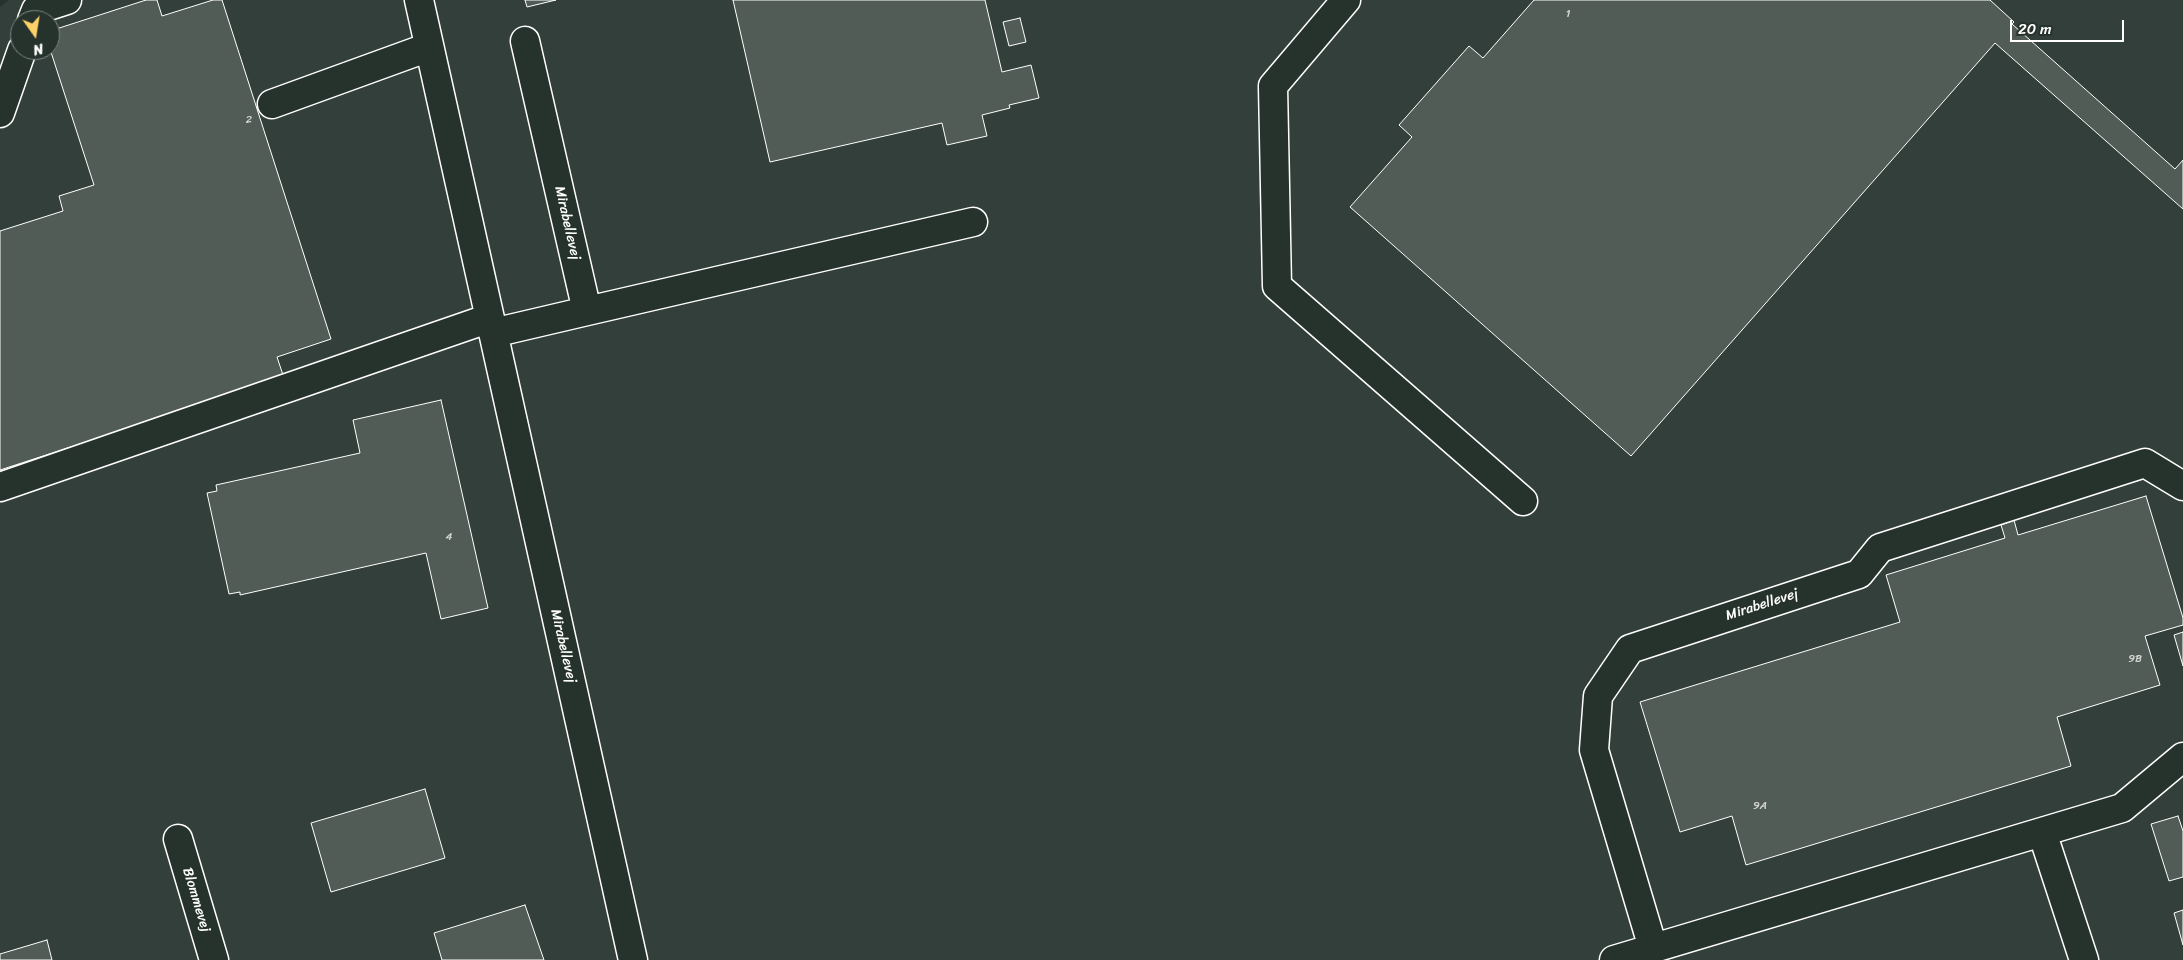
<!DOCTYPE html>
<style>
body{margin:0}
#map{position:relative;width:2183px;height:960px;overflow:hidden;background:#26332d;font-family:Sriracha,sans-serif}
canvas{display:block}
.north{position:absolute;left:10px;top:10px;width:50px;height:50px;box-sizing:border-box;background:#26332d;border:1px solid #7d8581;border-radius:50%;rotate:167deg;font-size:14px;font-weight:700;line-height:20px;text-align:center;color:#fff}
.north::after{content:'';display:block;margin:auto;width:18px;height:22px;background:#ffd166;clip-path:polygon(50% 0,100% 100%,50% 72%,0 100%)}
.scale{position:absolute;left:2010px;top:20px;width:114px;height:22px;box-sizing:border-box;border:2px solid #fff;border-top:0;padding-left:6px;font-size:15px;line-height:18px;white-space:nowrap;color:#fff;-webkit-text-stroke:4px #26332d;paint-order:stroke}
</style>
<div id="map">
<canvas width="2183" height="960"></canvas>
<div class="north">N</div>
<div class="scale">20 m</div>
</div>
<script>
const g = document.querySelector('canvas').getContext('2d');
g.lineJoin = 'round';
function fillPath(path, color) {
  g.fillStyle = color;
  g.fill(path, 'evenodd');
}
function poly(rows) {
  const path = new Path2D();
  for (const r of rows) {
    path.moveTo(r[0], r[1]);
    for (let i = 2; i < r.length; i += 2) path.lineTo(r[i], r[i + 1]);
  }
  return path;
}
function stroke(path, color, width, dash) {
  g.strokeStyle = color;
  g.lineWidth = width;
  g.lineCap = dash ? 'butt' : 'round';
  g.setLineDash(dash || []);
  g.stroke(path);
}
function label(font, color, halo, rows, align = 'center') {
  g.font = font + ' Sriracha,sans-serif';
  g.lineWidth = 4;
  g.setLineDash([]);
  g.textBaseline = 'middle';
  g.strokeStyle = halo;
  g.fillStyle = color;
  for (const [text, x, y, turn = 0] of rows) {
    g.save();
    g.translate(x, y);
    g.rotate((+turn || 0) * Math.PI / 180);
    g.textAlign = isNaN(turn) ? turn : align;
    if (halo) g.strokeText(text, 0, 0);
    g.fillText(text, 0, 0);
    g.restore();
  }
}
const built = poly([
 [9,0,2183,0,2183,960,0,960,0,7],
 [20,20,50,20,50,50,20,50]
]);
const building = poly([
 [146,0,157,0,162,16,213,0,222,0,331,339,277,357,284,378,0,470,0,231,63,211,59,196,94,185,50,49,50,31,146,0],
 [525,0,556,0,527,7,525,0],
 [733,0,985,0,1002,72,1031,65,1039,98,1009,105,1010,108,982,115,987,136,947,145,942,123,770,162,733,0],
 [1534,0,1990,0,2014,22,2012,24,2175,169,2183,160,2183,209,1995,43,1631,456,1350,207,1412,137,1399,125,1469,46,1483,58,1534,0],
 [1020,18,1026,42,1009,46,1003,22,1020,18],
 [441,400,488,608,441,619,426,553,240,595,240,592,229,594,207,493,217,491,216,485,360,453,353,420,441,400],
 [2146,496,2183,618,2183,625,2145,636,2160,685,2057,717,2071,766,1746,865,1732,816,1680,832,1640,702,1900,622,1886,575,2005,538,2001,525,2014,520,2018,535,2146,496],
 [2183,632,2183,666,2174,635,2183,632],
 [425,789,445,858,331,892,311,823,425,789],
 [2178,816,2183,831,2183,877,2169,881,2151,824,2178,816],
 [525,905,544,960,442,960,434,933,525,905],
 [2183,910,2183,945,2174,913,2183,910],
 [47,940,52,960,0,960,0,954,47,940]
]);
const minor = poly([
 [419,0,633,960],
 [1346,0,1273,86,1277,286,1523,501],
 [32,20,36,10,67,0],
 [272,104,429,47],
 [0,113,22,50],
 [587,311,973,222],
 [493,333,587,311,525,41],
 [0,487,490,318],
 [2042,832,2084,960],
 [178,839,214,960],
 [1653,948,1594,750,1598,696,1630,649,1859,574,1880,548,2145,463,2183,486],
 [1614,960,2122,808,2183,757]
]);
const numberNames = [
 ["1",1568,14],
 ["2",249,120],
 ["4",449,537],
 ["9B",2135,659],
 ["9A",1760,806]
];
const streetNames = [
 ["Mirabellevej",567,223,77],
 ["Mirabellevej",1762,605,-18],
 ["Mirabellevej",563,646,77],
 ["Blommevej",196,900,73]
];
fillPath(built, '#333f3a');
fillPath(building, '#515c57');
stroke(building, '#fff', 1);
stroke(minor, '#fff', 31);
stroke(minor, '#26332d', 28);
label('11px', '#d4d6d5', null, numberNames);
label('14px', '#fff', '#26332d', streetNames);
</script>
